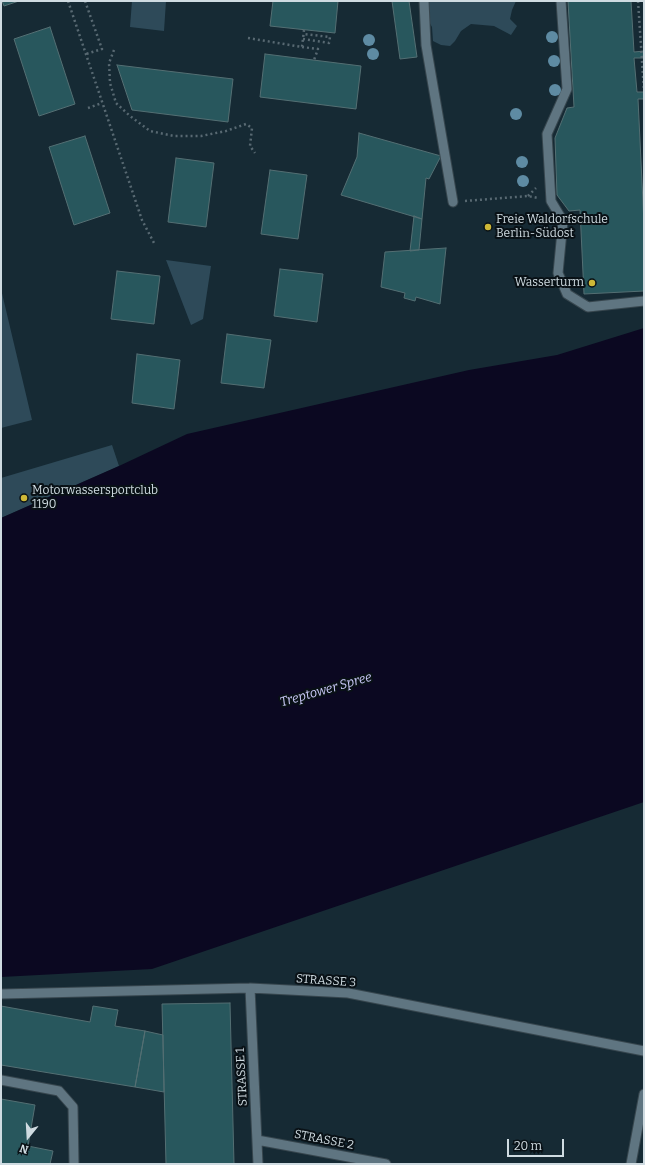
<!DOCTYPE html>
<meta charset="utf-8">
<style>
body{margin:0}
#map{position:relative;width:645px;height:1165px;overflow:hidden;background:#162a34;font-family:Bitter,serif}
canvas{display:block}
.frame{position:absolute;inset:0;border:2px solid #cfdbe1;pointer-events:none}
.north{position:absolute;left:8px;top:1117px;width:40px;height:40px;-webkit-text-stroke:3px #091116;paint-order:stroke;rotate:198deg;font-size:11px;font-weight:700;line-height:16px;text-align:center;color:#cfdbe1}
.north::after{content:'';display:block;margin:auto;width:14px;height:18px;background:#cfdbe1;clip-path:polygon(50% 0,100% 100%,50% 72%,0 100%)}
.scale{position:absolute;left:507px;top:1139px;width:57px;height:18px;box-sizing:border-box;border:2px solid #cfdbe1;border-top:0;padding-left:5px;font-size:12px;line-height:14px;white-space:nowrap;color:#cfdbe1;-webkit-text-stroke:3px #091116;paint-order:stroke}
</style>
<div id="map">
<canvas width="645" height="1165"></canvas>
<div class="frame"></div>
<div class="north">N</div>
<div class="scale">20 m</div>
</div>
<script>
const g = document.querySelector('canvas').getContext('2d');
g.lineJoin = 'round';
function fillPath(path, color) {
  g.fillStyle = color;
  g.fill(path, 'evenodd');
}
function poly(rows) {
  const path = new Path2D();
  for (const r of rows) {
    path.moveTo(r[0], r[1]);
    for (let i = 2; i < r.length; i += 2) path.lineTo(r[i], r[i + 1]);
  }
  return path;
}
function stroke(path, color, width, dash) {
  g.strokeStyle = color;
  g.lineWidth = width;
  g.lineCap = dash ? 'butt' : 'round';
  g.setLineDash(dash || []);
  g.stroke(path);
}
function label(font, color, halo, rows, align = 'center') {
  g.font = font + ' Bitter,serif';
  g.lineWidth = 4;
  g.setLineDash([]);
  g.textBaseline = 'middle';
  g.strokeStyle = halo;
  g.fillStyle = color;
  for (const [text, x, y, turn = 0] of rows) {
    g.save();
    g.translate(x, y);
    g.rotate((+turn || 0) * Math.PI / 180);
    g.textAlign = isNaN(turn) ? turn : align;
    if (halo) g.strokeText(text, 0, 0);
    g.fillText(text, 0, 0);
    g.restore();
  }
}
const green = poly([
 [132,1,166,1,164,31,130,27],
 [428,1,516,1,512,10,510,19,517,26,511,35,494,26,471,24,461,31,455,41,450,46,441,45,433,41,432,27,428,20],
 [166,260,211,266,203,319,191,325],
 [1,289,32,420,1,428],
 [112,445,119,466,1,518,1,478]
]);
const water = poly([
 [644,328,644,802,152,969,1,977,1,518,119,466,187,434,469,370,557,355]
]);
const building = poly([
 [2,1,19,1,4,6,2,1],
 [273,1,338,1,335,33,270,26,273,1],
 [392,1,409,1,417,57,400,59,392,1],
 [568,1,631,1,634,52,644,51,644,58,634,58,637,92,644,92,644,99,638,99,644,224,644,291,584,294,580,210,569,211,557,195,555,138,567,108,574,107,568,1],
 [50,27,75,104,39,116,14,39,50,27],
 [265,54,361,66,356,109,260,97,265,54],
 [117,65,233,79,228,122,132,110,117,65],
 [359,133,441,156,429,179,426,178,422,219,341,195,357,157,359,133],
 [85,136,110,213,74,225,49,147,85,136],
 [176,158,214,163,206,227,168,222,176,158],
 [270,170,307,175,298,239,261,234,270,170],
 [414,216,422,219,419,250,410,251,414,216],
 [446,248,440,304,416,297,415,301,404,298,405,293,381,287,385,252,446,248],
 [280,269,323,274,317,322,274,316,280,269],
 [117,271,160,276,154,324,111,319,117,271],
 [227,334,271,340,264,388,221,383,227,334],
 [137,354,180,360,174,409,132,403,137,354],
 [230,1003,234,1164,166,1164,162,1004,230,1003],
 [1,1006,90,1022,93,1006,118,1010,115,1026,145,1031,135,1087,1,1065,1,1006],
 [145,1031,163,1035,164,1092,135,1087,145,1031],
 [1,1099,35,1105,28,1146,53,1151,50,1164,1,1164,1,1099]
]);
const path = poly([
 [68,1,142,220,154,243],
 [85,1,102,49,86,54],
 [638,1,644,91],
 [248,38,302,47,304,30],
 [303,39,329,43,330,37,304,34],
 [302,47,318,49,314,60],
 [114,50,109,63,110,83,116,103,130,116,150,131,174,136,201,136,226,131,246,124,252,128,250,146,255,153],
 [88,108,102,103],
 [528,196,536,188],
 [465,201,528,196,538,198]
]);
const lane = poly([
 [424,1,426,45,453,202],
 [561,1,567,89,547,134,551,201,563,221,558,273,567,294,588,307,644,301],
 [250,988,258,1164],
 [1,994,250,988,348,993,644,1051],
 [1,1080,59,1091,73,1107,74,1164],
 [257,1140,386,1164],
 [631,1164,644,1094]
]);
const trees = [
 [552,37],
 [369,40],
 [373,54],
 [554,61],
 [555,90],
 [516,114],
 [522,162],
 [523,181]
];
const markers = [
 [488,227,4,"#ceb837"],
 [592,283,4,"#ceb837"],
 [24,498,4,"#ceb837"]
];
const poiNames = [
 ["Freie Waldorfschule",496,220],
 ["Berlin-Südost",496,234],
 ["Wasserturm",584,283,"right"],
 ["Motorwassersportclub",32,491],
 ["1190",32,505]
];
const streetNames = [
 ["STRASSE 3",326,981,4],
 ["STRASSE 1",242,1077,-93],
 ["STRASSE 2",324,1140,11]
];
const waterNames = [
 ["Treptower Spree",326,690,-16]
];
fillPath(green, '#2e4a59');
fillPath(water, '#0b0821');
fillPath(building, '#28575d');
stroke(building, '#546f73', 1);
stroke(lane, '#37464e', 11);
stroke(path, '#586972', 2.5, [2, 3]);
stroke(lane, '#5f7581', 9);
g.fillStyle = '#5e8ba3';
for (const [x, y] of trees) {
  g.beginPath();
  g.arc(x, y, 6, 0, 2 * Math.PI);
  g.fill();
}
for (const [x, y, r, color] of markers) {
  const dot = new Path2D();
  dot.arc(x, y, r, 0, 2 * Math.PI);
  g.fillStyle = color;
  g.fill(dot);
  stroke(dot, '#091116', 1.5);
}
label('12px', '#cfdbe1', '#091116', poiNames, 'left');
label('12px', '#cfdbe1', '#091116', streetNames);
label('italic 13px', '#cbcaf9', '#091116', waterNames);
</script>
